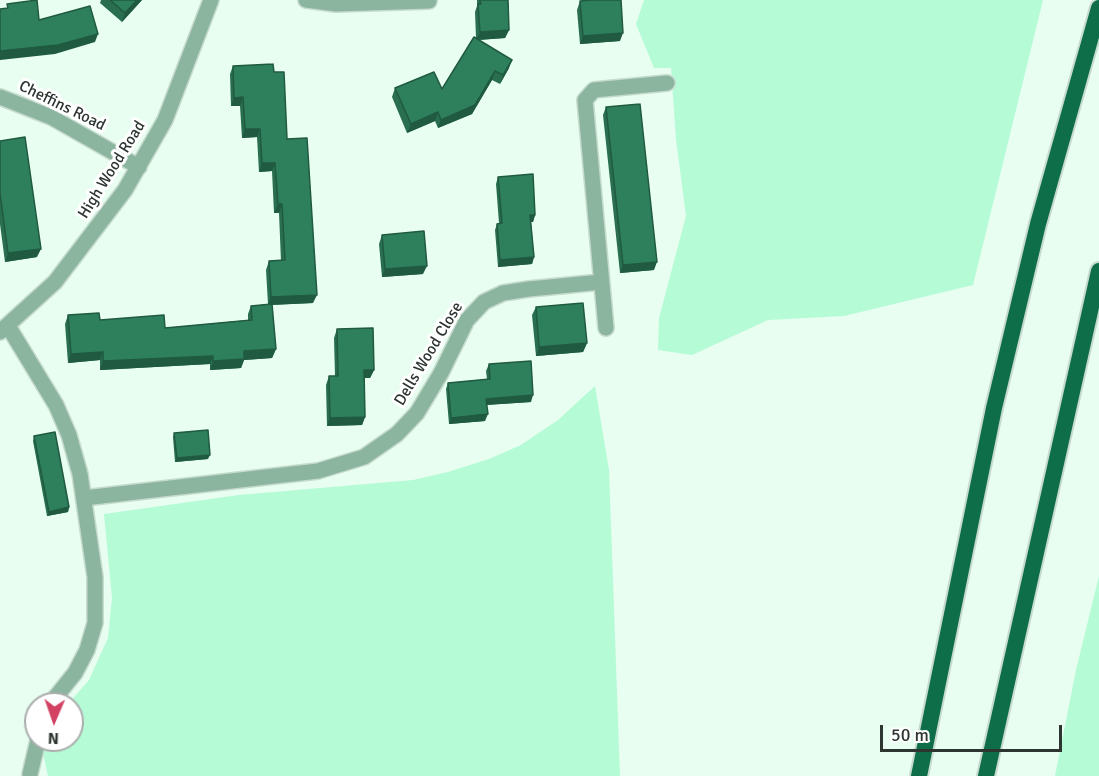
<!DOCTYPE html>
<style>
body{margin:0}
#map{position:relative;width:1099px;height:776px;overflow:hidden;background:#e7fef1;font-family:Signika,sans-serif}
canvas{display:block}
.north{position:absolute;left:24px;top:692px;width:60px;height:60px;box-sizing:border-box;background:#fff;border:2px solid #abaeac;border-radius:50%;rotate:182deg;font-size:16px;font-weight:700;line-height:24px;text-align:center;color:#2d3530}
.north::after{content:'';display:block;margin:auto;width:21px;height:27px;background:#d14263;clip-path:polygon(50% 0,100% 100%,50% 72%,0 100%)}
.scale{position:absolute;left:880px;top:725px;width:182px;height:27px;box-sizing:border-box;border:3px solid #2d3530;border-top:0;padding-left:8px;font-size:18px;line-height:21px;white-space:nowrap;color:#2d3530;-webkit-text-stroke:4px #fff;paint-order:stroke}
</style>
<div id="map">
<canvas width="1099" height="776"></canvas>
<div class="north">N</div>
<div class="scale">50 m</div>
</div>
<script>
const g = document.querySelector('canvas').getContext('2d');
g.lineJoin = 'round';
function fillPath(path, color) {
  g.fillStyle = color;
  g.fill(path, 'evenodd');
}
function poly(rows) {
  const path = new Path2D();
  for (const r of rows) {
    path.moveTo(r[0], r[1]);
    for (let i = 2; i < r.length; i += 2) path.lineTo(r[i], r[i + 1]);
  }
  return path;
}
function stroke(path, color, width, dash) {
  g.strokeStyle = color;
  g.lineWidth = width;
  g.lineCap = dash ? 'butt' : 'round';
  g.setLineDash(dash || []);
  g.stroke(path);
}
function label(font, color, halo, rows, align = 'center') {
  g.font = font + ' Signika,sans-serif';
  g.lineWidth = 6;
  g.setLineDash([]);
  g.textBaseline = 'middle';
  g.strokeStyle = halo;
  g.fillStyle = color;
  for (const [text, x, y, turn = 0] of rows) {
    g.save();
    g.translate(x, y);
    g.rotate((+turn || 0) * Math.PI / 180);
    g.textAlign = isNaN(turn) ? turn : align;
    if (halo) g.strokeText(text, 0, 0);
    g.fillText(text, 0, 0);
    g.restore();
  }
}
const green = poly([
 [644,0,1043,0,973,285,844,316,768,320,692,355,658,350,659,318,686,216,676,139,671,68,654,68,636,24],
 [595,386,609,470,620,776,48,776,40,740,72,740,72,704,68,704,89,680,108,638,112,598,104,514,239,495,413,480,448,472,489,459,521,445,558,420],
 [1099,576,1099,776,1055,776,1076,670]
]);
const minor = poly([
 [306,0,336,4,429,1],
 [0,97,51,117,139,167],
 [8,326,56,405,69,435,80,474,95,577,95,623,87,650,75,673,50,704],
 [606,328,585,100,594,90,667,83],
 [0,332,55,282,125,190,165,120,211,0],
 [84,498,318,471,364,457,397,434,417,413,441,373,467,320,484,302,503,293,529,289,601,282],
 [30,774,38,740]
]);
const trunk = poly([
 [919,776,994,408,1038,224,1099,8],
 [986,776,1099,271]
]);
const wall = poly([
 [101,0,142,0,122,22,100,3],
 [477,0,508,0,509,30,505,38,479,40,509,68,500,84,492,80,472,114,438,128,435,121,407,133,392,97,395,88,442,89,476,38,475,12,477,6],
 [580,1,620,41,580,44,577,10],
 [233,66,274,72,287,139,313,303,272,305,276,349,272,358,244,360,241,368,210,370,210,364,100,370,100,360,68,363,65,324,68,315,100,320,165,328,248,320,248,314,251,306,268,304,266,270,269,261,281,261,279,213,274,213,272,171,259,172,257,137,242,138,240,106,231,106,230,74],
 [606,107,654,270,620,273,603,115],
 [0,141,37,257,5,262,0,224],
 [498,177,535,215,533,222,531,222,534,257,532,264,498,267,495,230,497,224,499,223,496,184],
 [382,235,423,274,382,277,379,244],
 [536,307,587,343,583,352,536,356,532,315],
 [337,329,374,370,370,378,365,378,365,417,362,425,327,426,326,385,329,376,335,376,334,338],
 [489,364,531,402,487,405,485,421,449,424,446,389,448,383,487,379,486,371],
 [174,433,208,459,175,462,173,437],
 [34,436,69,507,68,512,47,516,33,441]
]);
const shadedWall = poly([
 [137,0,142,0,122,22,125,13],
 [509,30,505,38,476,40,480,32],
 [623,33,620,41,580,44,583,36],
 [98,34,95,42,55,54,0,60,0,51],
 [512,60,509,68,500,84,503,75],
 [495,71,492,80,472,114,438,128,441,120],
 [243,97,240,106,231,106,234,98],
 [438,112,435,121,407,133,411,124],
 [245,129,260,129,257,137,242,138],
 [262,163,275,163,272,171,259,172],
 [278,204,282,204,279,213,274,213],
 [530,215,535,215,533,222,528,222],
 [41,249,37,257,5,262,8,253],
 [534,257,532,264,498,267,500,260],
 [657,262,654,270,620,273,623,265],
 [427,266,423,274,382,277,385,269],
 [317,295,313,303,268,305,271,297],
 [587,343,583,352,536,356,539,347],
 [276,349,272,358,244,360,241,368,210,370,213,361,244,351],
 [103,352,100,360,68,363,71,354],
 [213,356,210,364,100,370,103,361],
 [364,370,374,370,370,378,361,378],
 [533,395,531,402,484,405,486,399],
 [488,414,485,421,449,424,451,418],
 [365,417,362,425,327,426,330,418],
 [210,455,208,459,175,462,177,458],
 [69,507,68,512,47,516,49,512]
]);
const building = poly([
 [37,0,39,20,90,6,98,34,58,45,0,51,0,9,8,8,7,4,37,0],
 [110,0,137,0,125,13,110,0],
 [480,0,508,0,509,30,480,32,478,4,481,4,480,0],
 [591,0,621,0,623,33,583,36,580,1,591,0],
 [474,37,512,60,503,75,495,71,475,105,441,120,438,112,411,124,395,88,434,72,442,89,474,37],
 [273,64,274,72,284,72,287,139,307,138,317,295,271,297,269,261,285,260,282,204,278,204,275,163,262,163,260,129,245,129,243,97,234,98,233,66,273,64],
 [640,104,657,262,623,265,606,107,640,104],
 [25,137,41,249,8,253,0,193,0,141,25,137],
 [533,174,535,215,530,215,534,257,500,260,497,224,502,223,498,177,533,174],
 [424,231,427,266,385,269,382,235,424,231],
 [583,303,587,343,539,347,536,307,583,303],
 [272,304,276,349,244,351,244,359,213,361,213,356,103,361,103,352,71,354,68,315,99,313,100,320,164,315,165,328,252,320,251,306,272,304],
 [373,328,374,370,364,370,365,417,330,418,329,376,338,376,337,329,373,328],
 [531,361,533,395,486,399,488,414,451,418,448,383,490,379,489,364,531,361],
 [208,430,210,455,177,458,174,433,208,430],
 [55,432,69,507,49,512,34,436,55,432]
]);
const streetNames = [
 ["Cheffins Road",62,106,26],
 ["High Wood Road",112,170,-58],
 ["Dells Wood Close",429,354,-59]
];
fillPath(green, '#b5fbd6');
stroke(minor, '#c6dace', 18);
stroke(trunk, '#c6dace', 20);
stroke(minor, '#8bb59e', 15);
stroke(trunk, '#0e6e4a', 16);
fillPath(wall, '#286e4f');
fillPath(shadedWall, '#205a40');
fillPath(building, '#2e805c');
stroke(building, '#205a40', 1.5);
label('16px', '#2d3530', '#fff', streetNames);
</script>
